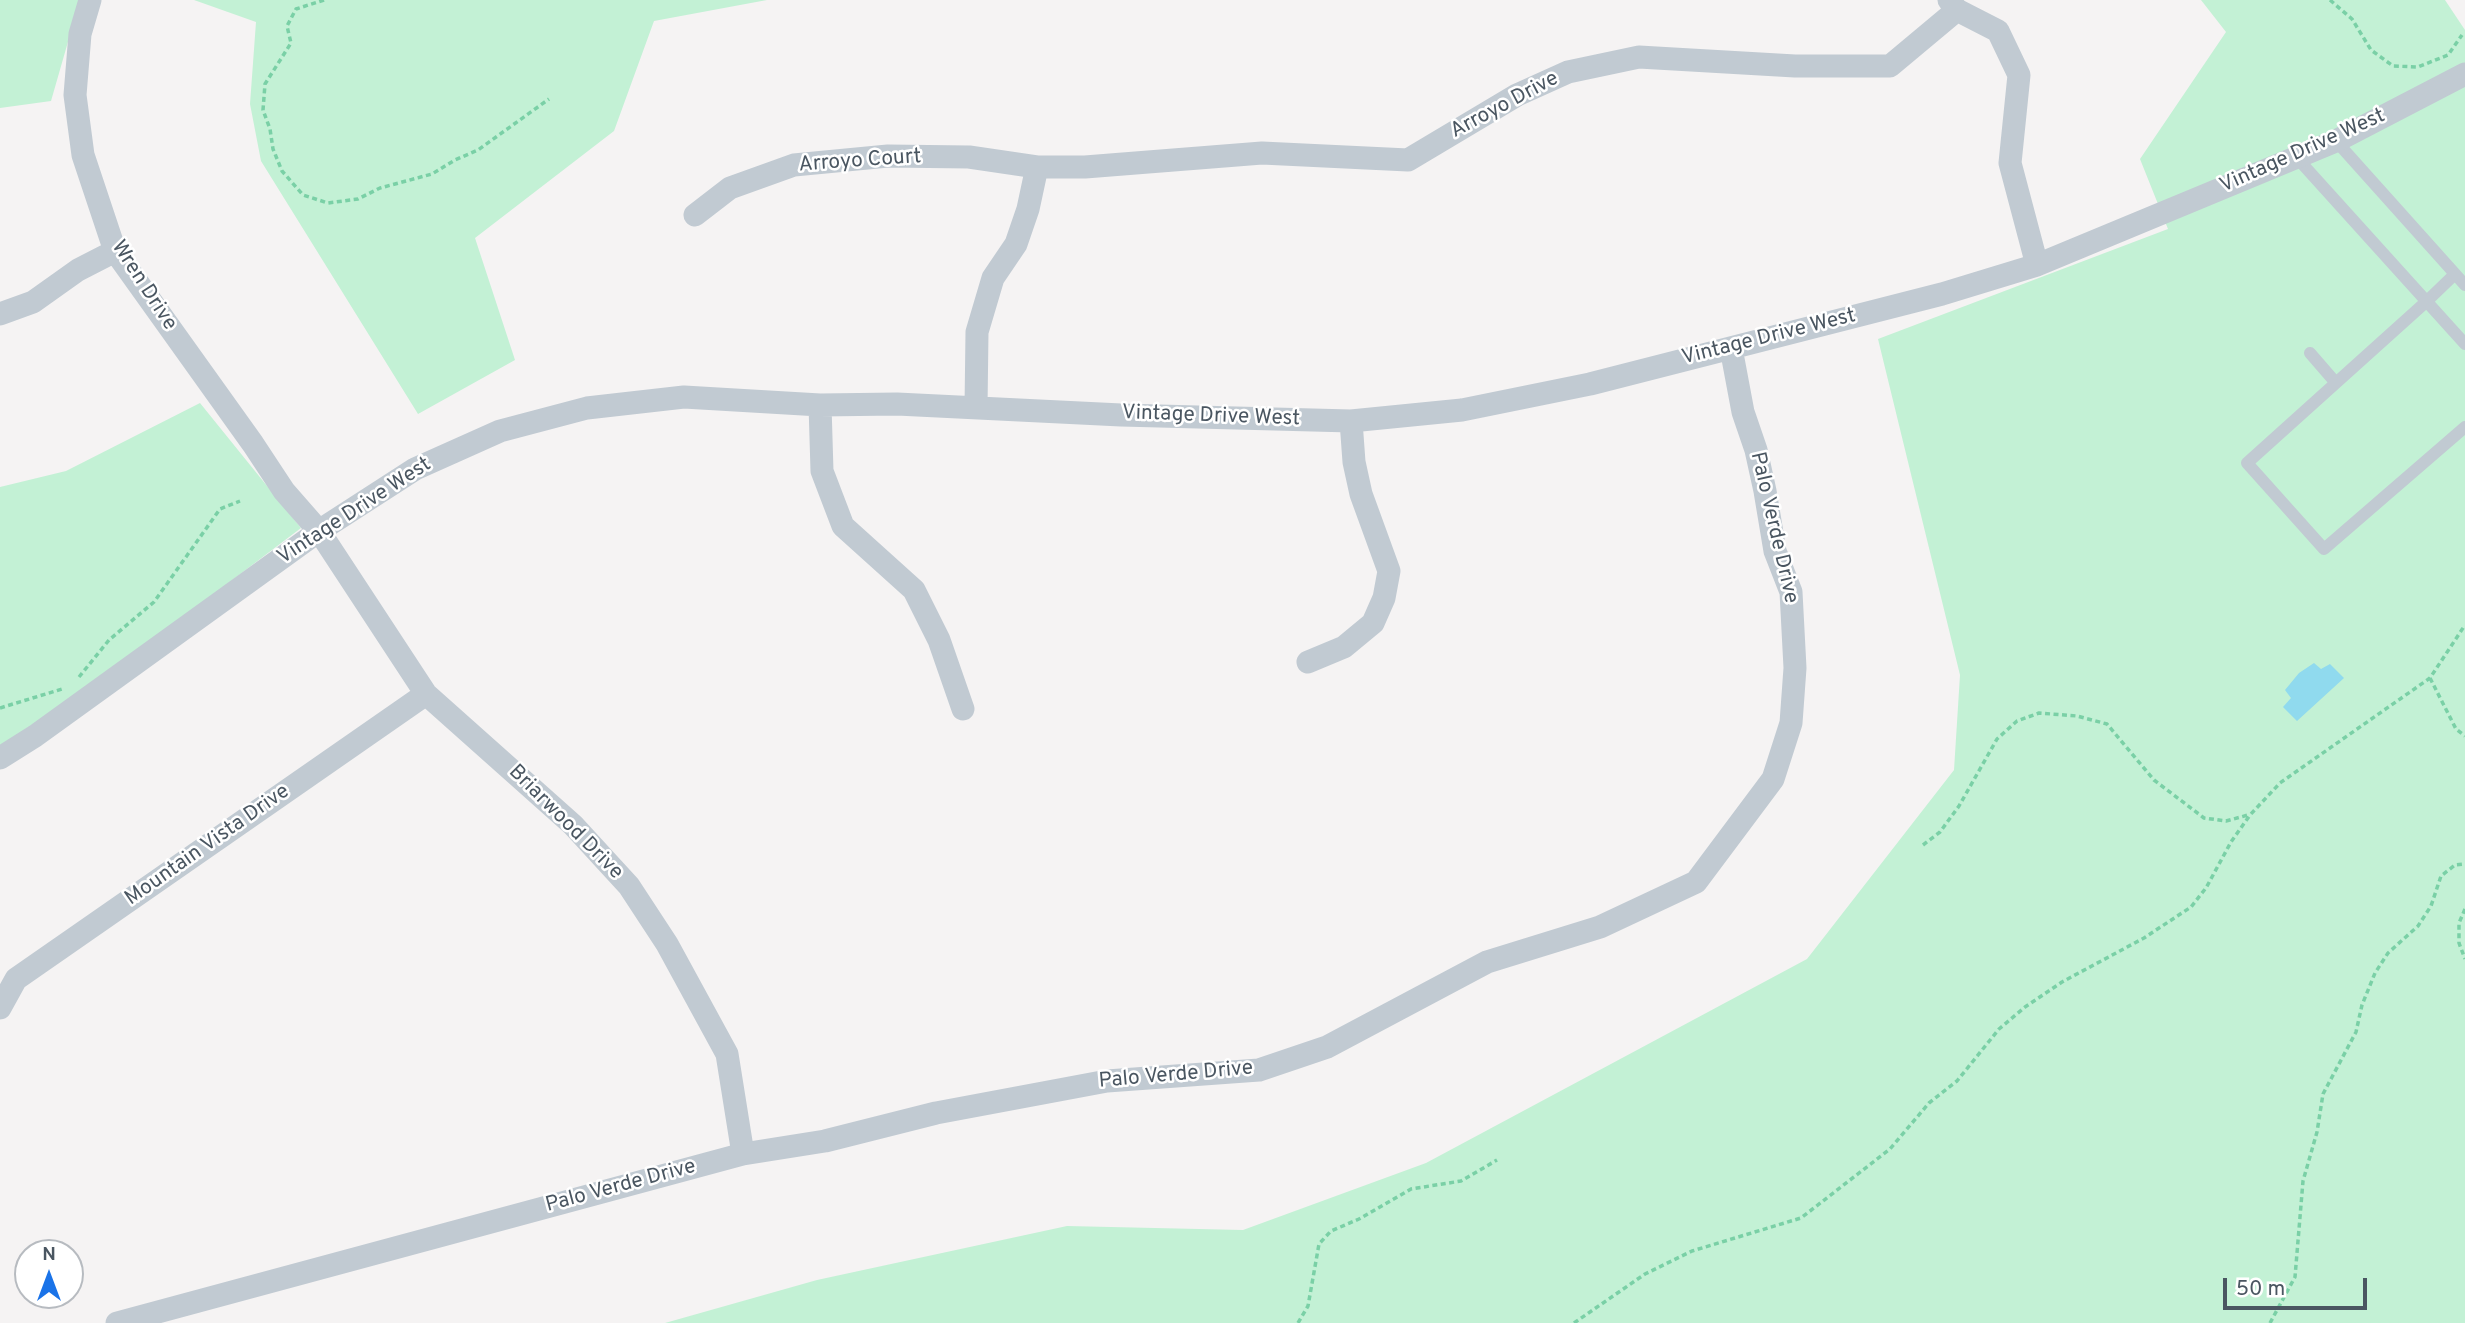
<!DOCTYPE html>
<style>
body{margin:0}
#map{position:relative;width:2465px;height:1323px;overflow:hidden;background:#f5f3f3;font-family:Overpass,sans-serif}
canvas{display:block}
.north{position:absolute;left:14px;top:1239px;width:70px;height:70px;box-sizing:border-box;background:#fff;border:2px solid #b7bbc0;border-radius:50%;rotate:0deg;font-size:19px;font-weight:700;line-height:28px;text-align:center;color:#4a5661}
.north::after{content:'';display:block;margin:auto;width:24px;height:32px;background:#1a73e8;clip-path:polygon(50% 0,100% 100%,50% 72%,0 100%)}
.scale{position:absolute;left:2223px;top:1278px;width:144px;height:32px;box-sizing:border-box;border:4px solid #4a5661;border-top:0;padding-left:9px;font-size:21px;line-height:24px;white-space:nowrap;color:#4a5661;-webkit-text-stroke:5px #fff;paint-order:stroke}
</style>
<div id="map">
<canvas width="2465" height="1323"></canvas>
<div class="north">N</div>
<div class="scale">50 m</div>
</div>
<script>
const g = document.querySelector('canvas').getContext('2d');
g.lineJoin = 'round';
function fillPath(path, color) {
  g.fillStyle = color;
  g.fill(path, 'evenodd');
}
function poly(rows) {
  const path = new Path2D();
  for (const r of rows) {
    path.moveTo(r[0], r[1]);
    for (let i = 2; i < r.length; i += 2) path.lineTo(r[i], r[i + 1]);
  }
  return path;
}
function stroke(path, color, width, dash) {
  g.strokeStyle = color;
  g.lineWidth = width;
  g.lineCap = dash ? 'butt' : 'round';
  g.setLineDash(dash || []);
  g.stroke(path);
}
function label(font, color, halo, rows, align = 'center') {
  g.font = font + ' Overpass,sans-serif';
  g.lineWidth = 5;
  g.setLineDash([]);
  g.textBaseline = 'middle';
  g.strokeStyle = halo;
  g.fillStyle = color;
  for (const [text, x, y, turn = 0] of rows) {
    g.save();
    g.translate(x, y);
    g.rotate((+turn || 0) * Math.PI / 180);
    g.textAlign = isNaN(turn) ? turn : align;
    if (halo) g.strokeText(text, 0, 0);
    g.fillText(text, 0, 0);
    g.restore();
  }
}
const green = poly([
 [0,0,80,0,51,101,0,108],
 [194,0,767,0,654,21,614,131,475,238,515,360,418,414,261,161,250,104,256,22],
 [2201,0,2445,0,2465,30,2465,1323,665,1323,817,1280,1067,1226,1243,1230,1426,1163,1807,959,1954,770,1960,675,1878,339,2168,229,2140,159,2226,32],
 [200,403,301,528,107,675,0,746,0,487,66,471]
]);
const water = poly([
 [2314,663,2321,669,2330,664,2344,678,2297,721,2283,707,2291,698,2285,690,2299,673]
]);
const path = poly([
 [324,0,296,9,287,26,291,43,265,84,263,110,270,129,273,149,282,171,303,195,328,203,358,199,380,188,432,174,455,160,478,150,549,99],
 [2330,0,2352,19,2371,50,2393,66,2418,67,2448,55,2462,35],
 [79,677,109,640,154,602,220,509,240,501],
 [2430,678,2456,729,2465,736],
 [0,708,62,689],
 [1923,845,1940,832,1959,806,1997,739,2017,721,2039,713,2077,716,2107,724,2154,780,2204,818,2226,821,2248,815],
 [2465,909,2459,923,2459,943,2465,959],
 [1298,1323,1308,1306,1319,1244,1331,1231,1359,1219,1411,1189,1461,1181,1497,1160],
 [1574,1323,1645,1274,1692,1251,1801,1218,1890,1149,1929,1103,1957,1081,1999,1029,2025,1007,2062,982,2144,938,2191,907,2206,888,2231,842,2250,815,2280,783,2430,678,2465,625],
 [2270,1323,2295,1277,2303,1181,2317,1132,2323,1094,2356,1032,2362,1005,2375,973,2388,953,2418,926,2431,906,2441,876,2455,865,2465,864]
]);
const lane = poly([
 [2336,141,2465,285],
 [2297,158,2465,344],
 [2455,274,2427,301,2247,463,2324,549,2465,427],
 [2310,353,2336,383]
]);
const street = poly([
 [90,0,80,34,75,95,83,155,115,251,253,444,284,491,319,531,426,694,573,825,629,886,667,944,727,1054,743,1154],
 [1949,0,1957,10,1998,31,2019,75,2010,163,2037,265],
 [695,215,730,188,794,165,888,156,969,157,1037,167,1085,167,1262,153,1408,160,1517,95,1568,72,1639,57,1795,66,1890,66,1957,10],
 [0,314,33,302,78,270,115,251],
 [820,405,822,471,843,526,914,590,939,640,963,709],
 [976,408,977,332,993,278,1016,244,1028,209,1037,167],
 [1308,662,1344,647,1373,623,1384,598,1389,571,1361,494,1354,462,1351,421],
 [0,758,35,736,319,531,415,469,500,431,587,408,684,397,820,405,897,404,1121,415,1351,421,1462,410,1590,384,1942,294,2037,265,2336,141,2465,74],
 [0,1008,16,979,426,694],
 [117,1323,743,1154,825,1141,936,1113,1107,1081,1259,1070,1327,1047,1487,962,1600,927,1696,882,1773,779,1791,723,1795,668,1791,592,1775,551,1765,491,1756,450,1743,412,1731,348]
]);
const streetNames = [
 ["Arroyo Drive",1505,106,-28],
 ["Vintage Drive West",2303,152,-24],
 ["Arroyo Court",860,162,-4],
 ["Wren Drive",143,286,57],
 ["Vintage Drive West",1769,338,-14],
 ["Vintage Drive West",1211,417,2],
 ["Vintage Drive West",355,512,-33],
 ["Palo Verde Drive",1773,528,77],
 ["Briarwood Drive",565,823,45],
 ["Mountain Vista Drive",208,846,-35],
 ["Palo Verde Drive",1176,1076,-5],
 ["Palo Verde Drive",621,1187,-15]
];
fillPath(green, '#c3f1d5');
fillPath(water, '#90daee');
stroke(path, '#7ad0a6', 3.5, [5, 3.5]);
stroke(lane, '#c1cad2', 12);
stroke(street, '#c1cad2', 23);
label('21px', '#4a5661', '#fff', streetNames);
</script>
